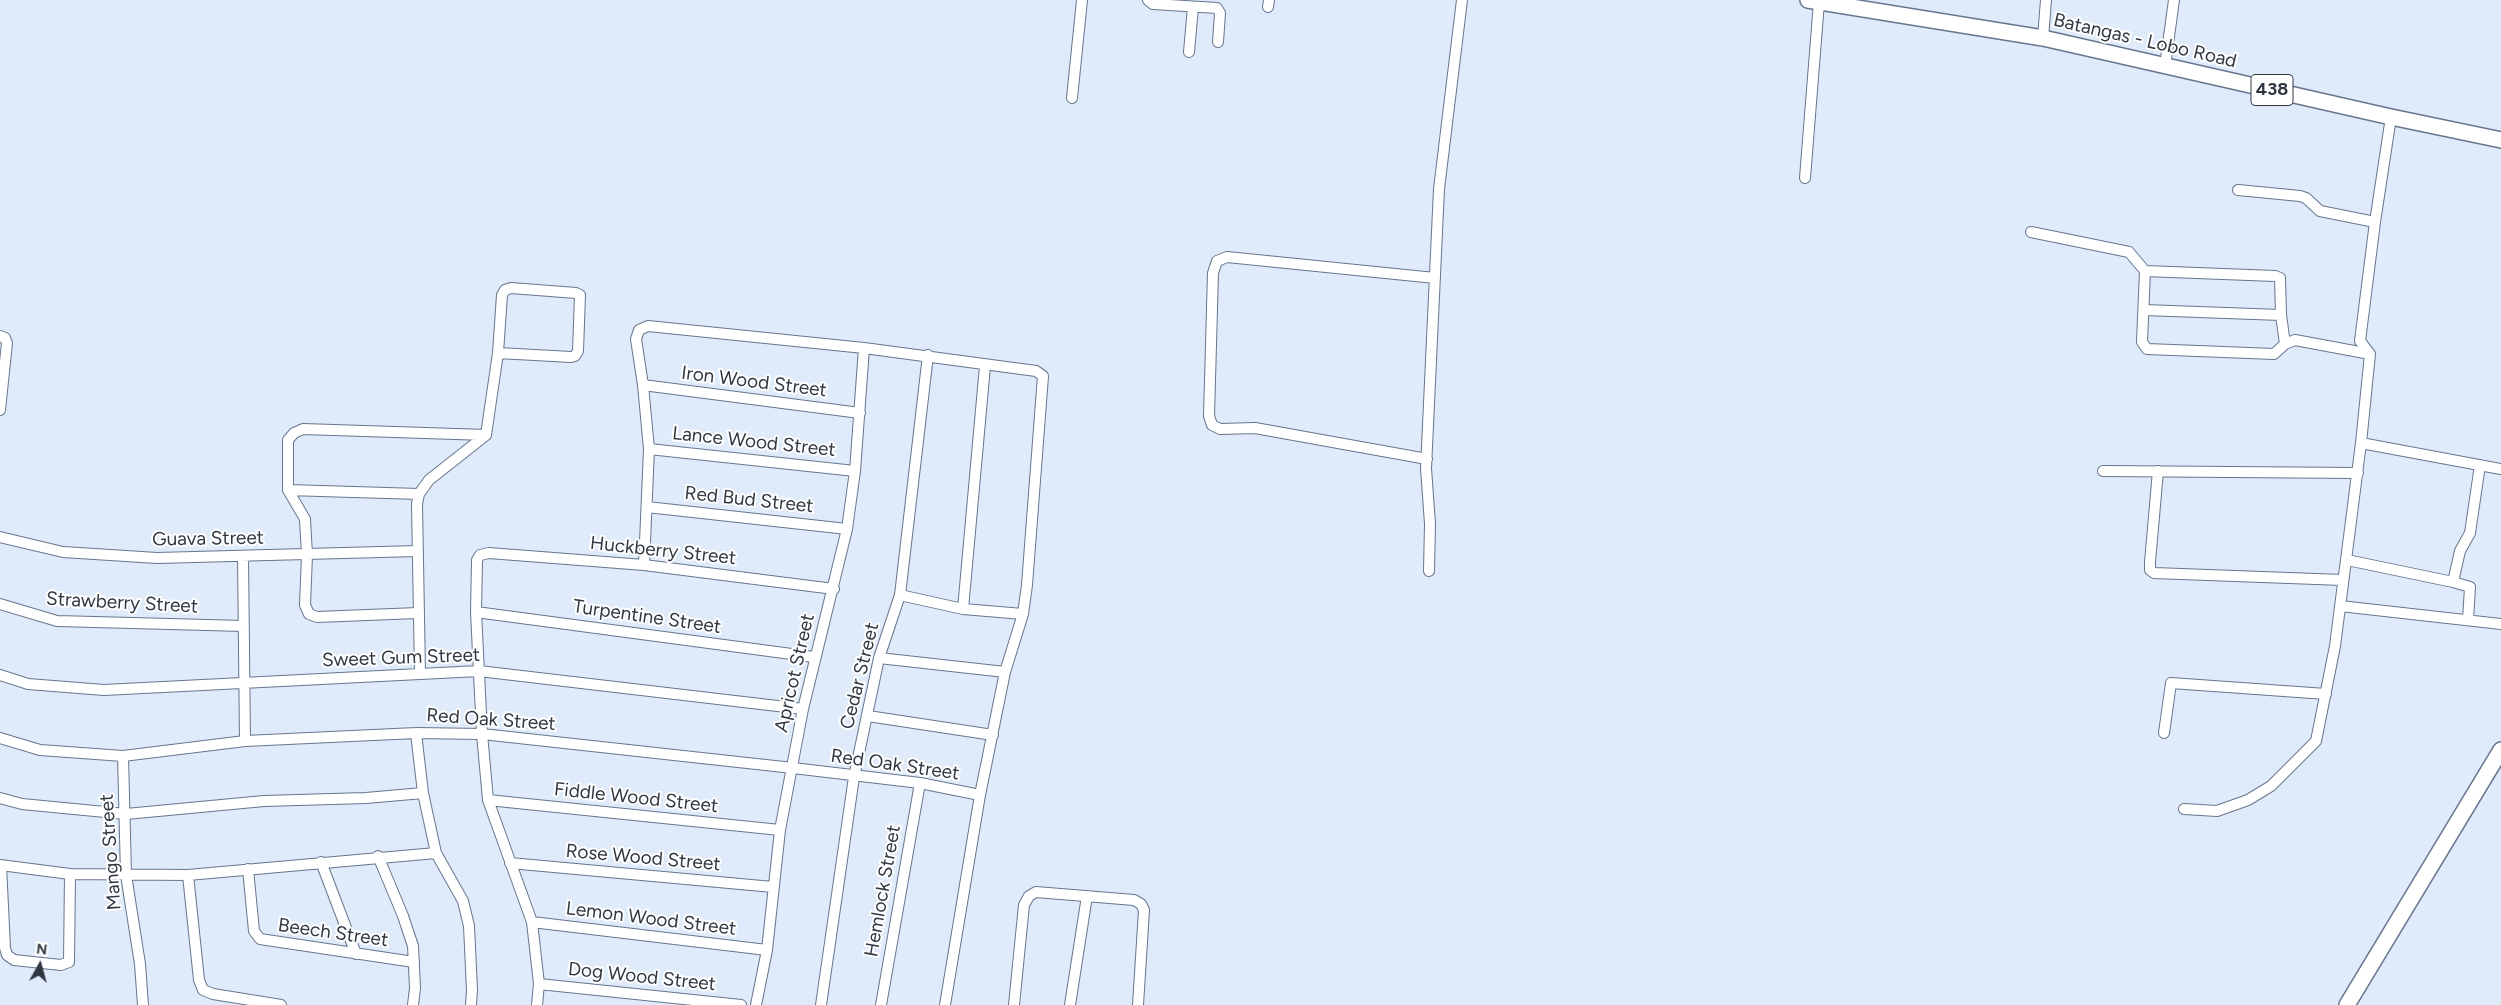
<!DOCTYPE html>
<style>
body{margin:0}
#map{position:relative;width:2501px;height:1005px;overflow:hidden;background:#dfeafa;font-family:Figtree,sans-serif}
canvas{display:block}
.north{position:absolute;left:15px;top:940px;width:50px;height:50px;-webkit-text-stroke:4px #fff;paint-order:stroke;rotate:7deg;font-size:14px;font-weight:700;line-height:20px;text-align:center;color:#303842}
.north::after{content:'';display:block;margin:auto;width:18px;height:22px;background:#303842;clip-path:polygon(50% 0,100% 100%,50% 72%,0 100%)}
</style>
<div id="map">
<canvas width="2501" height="1005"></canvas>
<div class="north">N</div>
</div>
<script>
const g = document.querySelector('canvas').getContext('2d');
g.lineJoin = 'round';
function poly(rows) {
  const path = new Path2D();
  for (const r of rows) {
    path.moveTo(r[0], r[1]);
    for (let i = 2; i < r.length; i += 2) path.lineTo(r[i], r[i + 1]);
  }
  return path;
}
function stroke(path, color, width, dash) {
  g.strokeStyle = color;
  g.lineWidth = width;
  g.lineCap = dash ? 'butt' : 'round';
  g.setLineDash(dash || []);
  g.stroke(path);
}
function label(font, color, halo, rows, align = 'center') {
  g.font = font + ' Figtree,sans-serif';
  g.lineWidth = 4;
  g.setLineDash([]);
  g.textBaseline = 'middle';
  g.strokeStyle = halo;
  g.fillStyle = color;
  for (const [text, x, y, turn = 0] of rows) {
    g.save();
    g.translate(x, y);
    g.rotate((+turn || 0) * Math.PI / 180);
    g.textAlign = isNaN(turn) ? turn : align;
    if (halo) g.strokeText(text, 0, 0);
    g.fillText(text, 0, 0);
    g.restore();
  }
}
const street = poly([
 [1148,0,1153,4,1217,8,1220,13,1218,42],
 [1268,7,1269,0],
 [2043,38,2046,0],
 [1189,52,1193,7],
 [2165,66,2174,0],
 [1072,98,1082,0],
 [1805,178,1819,2],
 [2238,190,2300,196,2306,198,2320,211,2375,222],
 [2031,232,2129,252,2145,271,2142,342,2147,349,2274,354,2285,344,2295,340,2370,354],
 [2145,271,2275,276,2280,278,2281,315,2285,344],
 [2144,310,2281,315],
 [0,336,5,338,7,343,0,410],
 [643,385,860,413],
 [2361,443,2501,469],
 [649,449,855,471],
 [1427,459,1255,428,1220,429,1212,425,1209,416,1213,273,1217,261,1227,257,1435,278],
 [2103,471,2358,473],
 [2158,471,2150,562,2150,570,2154,573,2343,580],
 [288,490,419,494],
 [647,507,847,529],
 [0,537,63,552,157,558,418,551],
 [243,556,245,741],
 [2347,560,2453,582,2460,551,2470,533,2480,465],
 [644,565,649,449,643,385,636,339,639,330,648,326,864,348,1036,371,1043,376,1027,585,1023,614,1005,672,980,795,945,1005],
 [1429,571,1430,524,1426,468,1439,189,1462,0],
 [2453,582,2470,587,2468,620],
 [900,595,963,609,1023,614],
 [0,604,57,621,244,626],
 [2340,606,2501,624],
 [963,609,985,366],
 [476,612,814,657],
 [418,613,317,617,309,614,305,605,307,555,305,519,288,490,288,440,294,433,303,429,486,435],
 [879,658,1005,672],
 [420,673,417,504,419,494,429,480,486,435,498,353,502,295,505,290,511,288,576,293,580,295,578,351,575,356,571,357,498,353],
 [0,675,28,684,104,690,479,671,803,709],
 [868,716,993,735],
 [416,733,423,793,436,853,463,901,469,926,472,990,471,1005],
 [2164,733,2171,683,2326,694],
 [0,738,40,750,123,756,245,741,416,733,482,734,793,768,920,783,980,795],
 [123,756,126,875,140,964,143,1005],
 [0,798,22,804,126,814,264,801,366,798,423,793],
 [488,800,780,830],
 [2184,809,2217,811,2248,800,2271,786,2316,741,2335,646,2361,443,2370,354,2360,341,2375,222,2391,117],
 [378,856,403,916,413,946,415,988,413,1005],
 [321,862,356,954],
 [510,863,773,887],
 [0,865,70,874,188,875,436,853],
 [1,865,5,948,7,955,14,960,61,965,69,962,70,874],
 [248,869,254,931,260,939,414,962],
 [188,875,199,980,203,990,213,994,281,1005],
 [532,922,767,950],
 [539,984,741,1005],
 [537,1005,539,984,532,922,488,800,482,734,476,612,477,560,480,555,489,553,644,565,834,589],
 [756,1005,767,950,780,830,803,709,847,529,855,471,864,348],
 [821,1005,854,777,879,658,900,595,928,355],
 [881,1005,920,783],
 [1014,1005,1024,905,1029,896,1036,892,1134,900,1141,904,1144,910,1138,1005],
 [1070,1005,1087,896]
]);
const primary = poly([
 [1808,0,2043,38,2391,117,2501,140],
 [2347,1005,2501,750]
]);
const shields = [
 [2272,90,42]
];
const shieldNames = [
 ["438",2272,90]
];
const streetNames = [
 ["Batangas - Lobo Road",2145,41,13],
 ["Iron Wood Street",754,382,7],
 ["Lance Wood Street",754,442,6],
 ["Red Bud Street",749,500,6],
 ["Guava Street",208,539,-1],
 ["Huckberry Street",663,551,6],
 ["Strawberry Street",122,603,3],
 ["Turpentine Street",647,617,8],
 ["Sweet Gum Street",401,658,-2],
 ["Apricot Street",795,673,-77],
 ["Cedar Street",860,676,-76],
 ["Red Oak Street",491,720,4],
 ["Red Oak Street",895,765,8],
 ["Fiddle Wood Street",636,798,6],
 ["Mango Street",111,852,-94],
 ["Rose Wood Street",643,858,5],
 ["Hemlock Street",883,891,-80],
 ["Lemon Wood Street",651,919,7],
 ["Beech Street",333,933,8],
 ["Dog Wood Street",642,977,6]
];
stroke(street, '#66768e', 12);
stroke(primary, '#66768e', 18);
stroke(street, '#fff', 10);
stroke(primary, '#fff', 15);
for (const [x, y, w] of shields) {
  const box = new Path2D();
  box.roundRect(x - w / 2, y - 15.5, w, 31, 4);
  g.fillStyle = '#fff';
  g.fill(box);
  stroke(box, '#303842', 1);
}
label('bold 18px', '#303842', null, shieldNames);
label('19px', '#303842', '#fff', streetNames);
</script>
